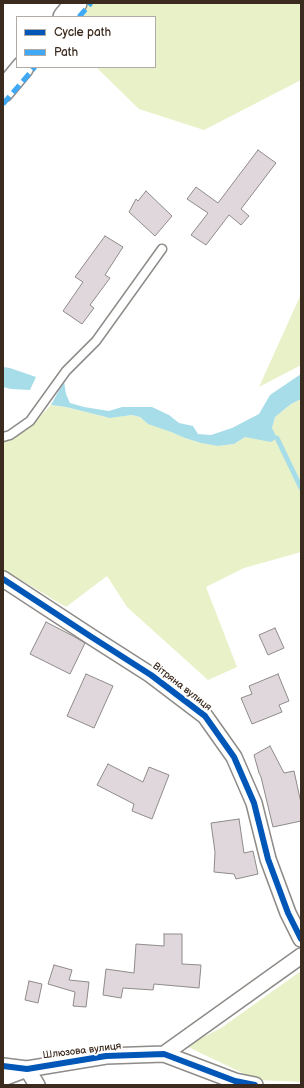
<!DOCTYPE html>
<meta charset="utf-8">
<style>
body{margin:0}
#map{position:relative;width:304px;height:1088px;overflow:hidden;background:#fff;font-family:"Balsamiq Sans",sans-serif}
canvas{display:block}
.frame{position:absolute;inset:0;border:4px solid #3b2a1e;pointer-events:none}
.legend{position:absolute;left:16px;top:16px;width:140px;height:52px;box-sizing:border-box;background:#fff;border:1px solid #b1aaa5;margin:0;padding:5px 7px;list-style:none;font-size:12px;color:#3b2a1e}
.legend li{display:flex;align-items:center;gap:8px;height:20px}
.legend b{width:20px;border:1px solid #b1aaa5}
</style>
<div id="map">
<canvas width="304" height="1088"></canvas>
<div class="frame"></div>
<ul class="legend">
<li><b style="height:5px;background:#0057b8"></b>Cycle path</li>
<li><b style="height:5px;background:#3fa9f5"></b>Path</li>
</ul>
</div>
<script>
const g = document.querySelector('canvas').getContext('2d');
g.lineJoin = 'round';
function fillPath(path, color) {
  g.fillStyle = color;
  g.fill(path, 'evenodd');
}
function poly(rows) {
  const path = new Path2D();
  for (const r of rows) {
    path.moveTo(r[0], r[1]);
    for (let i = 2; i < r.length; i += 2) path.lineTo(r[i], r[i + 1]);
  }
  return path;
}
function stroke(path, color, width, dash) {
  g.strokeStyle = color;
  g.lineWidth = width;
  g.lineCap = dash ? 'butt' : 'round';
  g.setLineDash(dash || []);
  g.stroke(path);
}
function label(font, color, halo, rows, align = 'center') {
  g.font = font + ' "Balsamiq Sans",sans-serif';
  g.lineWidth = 4;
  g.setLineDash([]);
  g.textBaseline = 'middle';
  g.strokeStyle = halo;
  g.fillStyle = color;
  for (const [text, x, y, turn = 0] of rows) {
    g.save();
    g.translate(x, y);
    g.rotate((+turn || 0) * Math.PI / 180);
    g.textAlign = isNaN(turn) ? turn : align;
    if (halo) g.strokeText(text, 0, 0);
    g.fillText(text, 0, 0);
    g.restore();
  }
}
const green = poly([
 [59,3,301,3,301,80,204,130,139,109,96,67,155,67,155,17,71,17],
 [301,294,301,365,259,387],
 [301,399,301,552,244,568,206,587,237,667,208,680,127,607,107,576,66,607,3,569,3,440,29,428,51,405,66,407,110,418,132,415,140,417,149,424,171,432,185,438,201,443,219,446,234,444,245,437,272,428,275,417,291,404],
 [301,971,301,1082,257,1080,186,1046,221,1028]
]);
const water = poly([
 [3,367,10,368,36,377,30,390,11,389,3,387],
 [301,374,301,399,291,404,275,417,272,428,277,438,271,442,245,437,234,444,218,446,201,443,185,438,171,432,148,424,140,417,132,415,110,418,66,407,51,405,64,381,66,394,70,403,84,407,109,411,122,407,152,407,169,415,179,423,193,426,198,434,211,435,232,428,259,414,270,395]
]);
const stream = poly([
 [277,438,301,488]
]);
const building = poly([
 [258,150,276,163,241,209,249,216,241,225,229,215,206,245,191,235,208,213,187,199,196,187,218,203,258,150],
 [146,191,172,216,155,236,129,212,136,199,138,201,146,191],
 [105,236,123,247,105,275,110,278,90,305,94,308,82,324,63,311,83,282,75,277,105,236],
 [46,622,73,636,85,643,70,674,30,654,46,622],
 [275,628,284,648,268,655,259,635,275,628],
 [86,674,113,686,94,728,67,716,86,674],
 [278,674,289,701,279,705,282,712,252,724,241,698,252,694,249,686,278,674],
 [270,746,284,773,294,771,301,803,301,821,273,827,261,777,259,773,254,755,270,746],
 [108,764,143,782,149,767,169,775,152,819,132,811,134,804,97,785,108,764],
 [239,819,244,853,253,851,258,874,236,879,234,874,214,872,215,852,211,823,239,819],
 [164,934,182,934,182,964,201,965,199,988,154,984,153,990,123,988,121,998,103,995,106,969,134,973,136,944,164,946,164,934],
 [54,965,72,970,69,980,89,982,86,1007,73,1006,75,992,48,984,54,965],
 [29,981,42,984,38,1003,25,1000,29,981]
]);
const service = poly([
 [3,437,10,435,30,421,66,371,96,341,162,249]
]);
const minor = poly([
 [3,579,90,636,151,675,205,716,234,757,254,803,268,859,288,913,301,939],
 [164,1054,301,956],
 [3,1066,27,1069,106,1056,164,1054,235,1081,255,1085],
 [3,1078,27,1069,37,1085]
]);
const secondary = poly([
 [64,17,76,3],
 [3,91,23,67]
]);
const quiet = poly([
 [79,17,91,3],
 [3,104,35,67]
]);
const cycleway = poly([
 [3,579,90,636,151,675,205,716,234,757,254,803,268,859,288,913,301,939],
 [3,1066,27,1069,106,1056,164,1054,235,1081,255,1085]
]);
const streetNames = [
 ["Вітряна вулиця",182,687,38],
 ["Шлюзова вулиця",82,1051,-7]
];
fillPath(green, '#e8f1c7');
fillPath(water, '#a7dde9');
stroke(stream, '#a7dde9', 5);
fillPath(building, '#e0d7dd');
stroke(building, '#8e8b88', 1);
stroke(service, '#8e8b88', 11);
stroke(minor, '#8e8b88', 18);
stroke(secondary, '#8e8b88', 24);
stroke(service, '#fff', 8);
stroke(minor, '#fff', 15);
stroke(secondary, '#fff', 21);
stroke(quiet, '#3fa9f5', 5, [10, 5]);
stroke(cycleway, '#0057b8', 6);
label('10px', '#3b2a1e', '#fff', streetNames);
</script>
